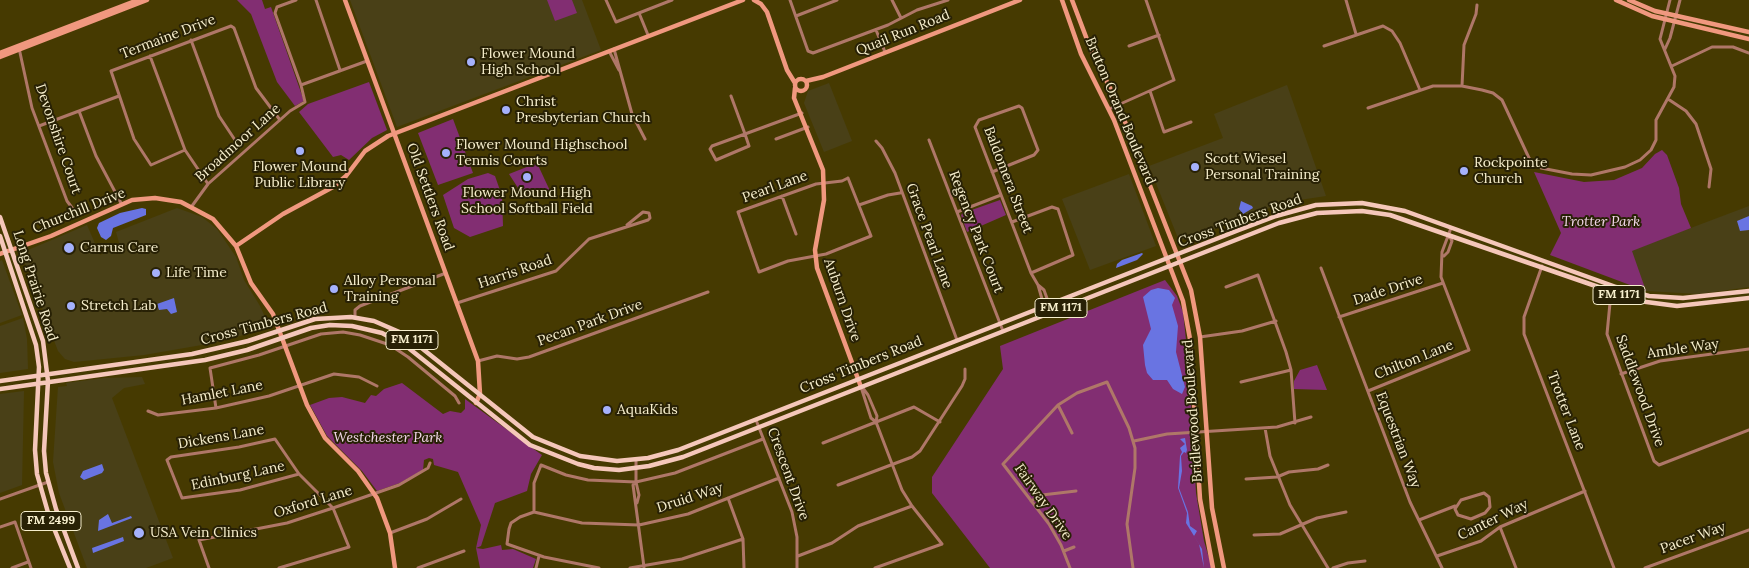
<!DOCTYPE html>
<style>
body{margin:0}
canvas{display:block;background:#463a01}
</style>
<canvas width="1749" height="568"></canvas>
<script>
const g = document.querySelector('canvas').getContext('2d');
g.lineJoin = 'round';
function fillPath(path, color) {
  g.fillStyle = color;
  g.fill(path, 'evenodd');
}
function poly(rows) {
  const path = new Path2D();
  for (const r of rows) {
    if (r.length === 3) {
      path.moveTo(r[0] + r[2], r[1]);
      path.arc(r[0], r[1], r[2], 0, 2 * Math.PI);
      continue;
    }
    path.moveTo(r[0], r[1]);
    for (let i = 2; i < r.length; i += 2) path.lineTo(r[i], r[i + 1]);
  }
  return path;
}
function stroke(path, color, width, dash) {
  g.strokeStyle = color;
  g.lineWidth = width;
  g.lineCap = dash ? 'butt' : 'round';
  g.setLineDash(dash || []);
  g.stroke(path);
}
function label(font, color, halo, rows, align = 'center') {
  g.font = font + ' Lora,serif';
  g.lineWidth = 4;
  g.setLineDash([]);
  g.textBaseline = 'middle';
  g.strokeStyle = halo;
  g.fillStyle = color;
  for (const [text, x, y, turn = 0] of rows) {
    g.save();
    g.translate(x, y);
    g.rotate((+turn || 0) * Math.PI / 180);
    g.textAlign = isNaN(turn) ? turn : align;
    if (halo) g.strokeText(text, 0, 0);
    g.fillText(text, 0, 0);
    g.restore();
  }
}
const built = poly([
 [350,0,582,0,601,50,397,127],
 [829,83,852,141,824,152,804,103,808,91],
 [1287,85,1326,196,1286,202,1185,240,1178,238,1149,166,1223,138,1214,114],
 [1129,174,1156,246,1090,270,1062,199],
 [1749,206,1749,287,1699,294,1646,291,1630,251],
 [177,208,202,217,217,229,236,257,244,280,260,306,270,328,213,343,144,355,74,362,65,359,58,351,21,253,87,225,100,255,120,246,116,232],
 [2,260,22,315,0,323,0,261],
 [23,318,27,339,28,369,0,373,0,326],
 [142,377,145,384,124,388,112,398,173,558,146,568,87,568,59,493,53,462,58,387,67,386,66,383,104,378],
 [24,391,22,485,0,493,0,394]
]);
const green = poly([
 [237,0,262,0,265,9,271,7,304,101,295,106,277,82,251,14],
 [547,0,572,0,577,13,555,21],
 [369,82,387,130,372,138,349,160,341,155,333,157,299,112,308,104],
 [453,119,473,173,438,185,418,133],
 [1662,150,1667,155,1679,188,1681,204,1691,228,1632,251,1646,291,1550,255,1561,233,1534,172,1584,182,1614,180,1642,168,1655,154],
 [537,163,551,193,533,196,520,191,509,174],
 [488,173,495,176,502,196,503,226,470,237,454,228,443,195,468,179],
 [1000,200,1006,215,967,232,961,215,963,213],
 [1165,280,1177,296,1183,312,1189,368,1196,493,1204,541,1212,568,990,568,932,493,932,477,1003,369,1000,346],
 [1317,365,1327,390,1294,389,1294,381,1300,370],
 [402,383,443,414,450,411,461,413,465,409,465,399,542,455,531,474,527,491,495,503,481,546,476,548,483,549,501,545,502,550,513,549,536,559,533,568,480,568,476,548,481,525,458,472,434,465,433,459,429,458,424,460,423,470,400,483,377,491,362,471,327,436,310,405,329,398,342,397,365,403,371,395,376,396,384,389]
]);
const water = poly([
 [1241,201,1252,206,1253,208,1243,214,1239,209],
 [142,208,146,209,146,215,113,228,111,236,106,240,101,237,97,228,99,223,120,213],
 [1749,216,1749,230,1740,231,1737,221],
 [1142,253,1143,254,1137,260,1116,268,1117,264,1122,260],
 [1158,288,1169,290,1175,298,1172,305,1178,326,1176,352,1185,387,1182,394,1173,389,1167,380,1153,380,1147,373,1145,365,1143,345,1151,329,1143,297,1151,290],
 [174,298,177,312,171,314,167,309,159,310,157,304],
 [1185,438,1187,450,1186,453,1184,452,1181,456,1182,471,1179,488,1188,512,1190,526,1197,531,1194,536,1202,549,1204,568,1199,544,1186,523,1187,513,1178,488,1180,456,1182,452,1180,448,1185,444,1180,439],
 [102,464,104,470,102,473,84,480,80,477,83,471],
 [108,514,112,523,131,516,132,518,98,531,99,520],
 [123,537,124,541,93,553,92,548]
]);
const street = poly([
 [316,0,340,70],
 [606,0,616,22,672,0],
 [790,0,808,51,813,53,888,25,917,10,948,0],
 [892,0,901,18],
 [1346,0,1356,34],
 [639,13,648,35],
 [796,16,837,0],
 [876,30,885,52],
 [191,40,219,116,235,140],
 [1129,46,1159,35],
 [1324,46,1383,26,1392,31,1400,43,1420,90],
 [19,48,32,108,67,201,73,209],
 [614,49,632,114,645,139],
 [1665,49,1670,38,1680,0],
 [609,51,619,70],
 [150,56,185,150,208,184],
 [1672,66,1712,47,1733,47,1749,53],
 [301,85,367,61],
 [1462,86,1464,45,1476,14,1477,5],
 [1150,91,1164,132,1191,122],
 [731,96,745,134,749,146,716,160,710,149,712,146,745,134,802,113],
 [1668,99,1686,111,1696,124,1711,169,1709,187],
 [1368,108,1433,86,1462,86,1482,90,1493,93,1502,100,1529,158,1534,164,1541,168,1572,174,1591,175,1625,167,1640,160,1651,150,1656,140,1656,120,1674,87,1675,76,1660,39,1670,0],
 [1109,109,1174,80,1146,0],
 [79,111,96,156,121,203],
 [39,126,119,96],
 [776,139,808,127],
 [929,140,1003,331],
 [876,141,882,148,895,173,957,340],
 [185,150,151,165,134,139,111,71,231,26,234,28,256,88,280,120],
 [992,172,1034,155,1038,150,1022,108,1019,106,979,120,975,127,1031,273,1038,285],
 [848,178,871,236,826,254,788,261,759,272,738,212,816,184,842,181,848,178],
 [782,196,796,234],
 [859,205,888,195,900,193],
 [192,206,208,184,290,111,305,102,301,85,275,13,277,7,296,0],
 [957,212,1001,195],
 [1012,222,1052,207,1058,209,1060,215,1073,255,1031,273],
 [1444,256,1448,252,1452,241,1449,235],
 [1542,266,1524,317,1524,334,1614,568],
 [1321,268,1410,502,1442,568],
 [1226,287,1258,275,1286,352,1291,370,1295,423],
 [1613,293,1610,303,1607,334,1654,461,1659,465,1749,430],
 [457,303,556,271,589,239,648,220,650,218,649,213,643,212,627,225],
 [1044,306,1038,285,1044,290,1049,304],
 [355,317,355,310,360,306,446,273],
 [1339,317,1443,283],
 [1200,337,1242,331,1276,321],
 [478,361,497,356,517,359,529,357,708,292],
 [1621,374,1660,361,1749,349],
 [1241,382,1291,370],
 [861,387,871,418,876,422],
 [862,387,868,395,877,416,876,422,902,490,912,506,942,544,875,568],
 [1368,391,1469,350,1441,277,1442,252,1451,228],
 [1058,405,1072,433],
 [216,408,210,368,259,355,321,334,343,332,360,335,390,345,408,357,455,396,459,403],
 [148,411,158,415,216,408,269,396,334,374,359,377,377,386],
 [756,420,792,512,797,537,797,568],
 [1265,428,1270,456,1290,505,1328,568],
 [1134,441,1167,434,1277,427,1311,417],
 [823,443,914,407,940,422],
 [636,460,636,482,633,485,644,567],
 [1246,479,1277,477,1289,472,1318,469,1328,465],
 [636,482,639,495,637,503],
 [838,485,912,457,920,451,962,386,965,379,965,369],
 [1484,493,1489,497,1490,507,1485,513,1471,519,1458,515,1455,509,1461,500,1484,493],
 [728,498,743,539,744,568],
 [0,499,48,482],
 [1031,501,1042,495,1076,491],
 [534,512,534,483,541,465,566,475,588,480,636,482,675,473,763,439],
 [1419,520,1455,506],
 [0,527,15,522,31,568],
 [1500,527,1516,568],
 [390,533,427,519,461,499],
 [1254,535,1280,534,1317,518,1346,512],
 [1064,551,1074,547],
 [798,556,832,543,858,526,912,506],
 [1437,556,1481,541,1500,527,1585,491],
 [12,568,28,562],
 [209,568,199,540,287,523,333,508,399,485,428,468,430,463],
 [279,568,349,547,333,508,299,474,275,439,239,447,171,457,167,460,182,498,240,490,299,474],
 [418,568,464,551],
 [536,568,539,556],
 [599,568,544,557,507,544,509,529,511,523,520,517,534,512,582,523,639,525,688,514,779,478],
 [630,568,682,559,743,539],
 [1070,568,1061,545,1049,524,1003,464,1058,405,1077,393,1107,382,1129,428,1135,448,1135,468,1127,524,1133,568],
 [1333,568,1348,563,1365,561],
 [1645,568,1749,530]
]);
const secondary = poly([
 [345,0,478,361,480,394,476,403],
 [754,0,761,4,767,12,787,70,795,83],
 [1062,0,1081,54,1114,120,1183,301,1190,339,1200,499,1213,568],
 [1072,0,1091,50,1118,104,1191,290,1200,337,1212,508,1224,568],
 [1616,0,1652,16,1749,39],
 [1629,0,1655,11,1749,32],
 [0,53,138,0],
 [0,57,147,0],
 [801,85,6],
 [806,81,823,77,1020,0],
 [795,88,794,98,823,170,824,200,815,250,817,268,861,387],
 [236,246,283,214,333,187,346,176,365,151,388,136,743,0],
 [0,254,51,236,132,200,155,198,181,202,213,219,236,246,251,283,273,314,307,405,325,438,358,471,377,498,390,533,395,568]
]);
const primary = poly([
 [0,217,43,341,48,381,44,451,46,473,56,509,78,568],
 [0,236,36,345,39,367,35,450,37,474,49,516,70,568],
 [0,381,192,354,248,341,315,319,351,317,374,321,404,334,533,437,580,456,617,461,648,458,678,450,1239,230,1276,216,1316,205,1362,203,1405,211,1616,287,1649,296,1683,298,1749,291],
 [0,389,205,360,247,350,311,328,330,325,352,326,382,333,406,346,530,445,578,464,594,468,619,470,649,466,683,457,1279,223,1317,213,1362,211,1390,215,1639,301,1677,306,1749,298]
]);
const markers = [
 [471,62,5,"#a5b1fc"],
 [506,110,5,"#a5b1fc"],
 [300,151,5,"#a5b1fc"],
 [446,153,5,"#a5b1fc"],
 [1195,167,5,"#a5b1fc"],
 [1464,171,5,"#a5b1fc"],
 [527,177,5,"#a5b1fc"],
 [69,248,6,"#a5b1fc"],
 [156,273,5,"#a5b1fc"],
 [334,289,5,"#a5b1fc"],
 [71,306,5,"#a5b1fc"],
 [607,410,5,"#a5b1fc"],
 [139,533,6,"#a5b1fc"]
];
const shields = [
 [1619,295,52],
 [1061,308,52],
 [412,340,52],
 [51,521,60]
];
const shieldNames = [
 ["FM 1171",1619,295],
 ["FM 1171",1061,308],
 ["FM 1171",412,340],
 ["FM 2499",51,521]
];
const streetNames = [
 ["Quail Run Road",903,33,-22],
 ["Termaine Drive",168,37,-21],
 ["Bruton Orand Boulevard",1120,111,67],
 ["Devonshire Court",58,139,71],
 ["Broadmoor Lane",238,143,-42],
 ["Baldomera Street",1008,180,69],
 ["Pearl Lane",775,187,-20],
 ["Old Settlers Road",430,197,70],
 ["Churchill Drive",79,211,-22],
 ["Cross Timbers Road",1240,221,-20],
 ["Regency Park Court",976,232,69],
 ["Grace Pearl Lane",929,236,70],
 ["Harris Road",515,272,-19],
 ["Long Prairie Road",35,286,72],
 ["Dade Drive",1388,290,-18],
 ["Auburn Drive",842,300,71],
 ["Pecan Park Drive",590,323,-20],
 ["Cross Timbers Road",264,324,-15],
 ["Amble Way",1683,349,-8],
 ["Chilton Lane",1414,360,-22],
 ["Cross Timbers Road",861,365,-22],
 ["Saddlewood Drive",1640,391,70],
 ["Hamlet Lane",222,393,-11],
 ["Bridlewood Boulevard",1193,411,-94],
 ["Trotter Lane",1566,411,69],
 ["Dickens Lane",221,437,-10],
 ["Equestrian Way",1398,440,69],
 ["Crescent Drive",788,474,70],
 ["Edinburg Lane",238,476,-12],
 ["Druid Way",690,498,-18],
 ["Oxford Lane",313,502,-17],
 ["Fairway Drive",1043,502,55],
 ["Canter Way",1493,520,-26],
 ["Pacer Way",1693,538,-20]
];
const poiNames = [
 ["Flower Mound",481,54],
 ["High School",481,70],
 ["Christ",516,102],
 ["Presbyterian Church",516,118],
 ["Flower Mound Highschool",456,145],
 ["Tennis Courts",456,161],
 ["Scott Wiesel",1205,159],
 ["Personal Training",1205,175],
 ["Rockpointe",1474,163],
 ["Church",1474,179],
 ["Flower Mound",300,167,"center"],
 ["Public Library",300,183,"center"],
 ["Flower Mound High",527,193,"center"],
 ["School Softball Field",527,209,"center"],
 ["Carrus Care",80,248],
 ["Life Time",166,273],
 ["Alloy Personal",344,281],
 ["Training",344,297],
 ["Stretch Lab",81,306],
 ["AquaKids",617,410],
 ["USA Vein Clinics",150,533]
];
const parkNames = [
 ["Trotter Park",1601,222],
 ["Westchester Park",388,438]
];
fillPath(built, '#494017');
fillPath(green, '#822e72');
fillPath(water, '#6974e2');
stroke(street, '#af7768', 3);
stroke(secondary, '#f0987f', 4.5);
stroke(primary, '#f5c7ba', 4.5);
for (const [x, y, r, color] of markers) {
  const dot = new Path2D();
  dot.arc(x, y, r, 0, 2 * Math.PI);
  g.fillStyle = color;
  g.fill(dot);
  stroke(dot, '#282105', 2);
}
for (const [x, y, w] of shields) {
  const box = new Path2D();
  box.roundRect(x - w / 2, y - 9.5, w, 19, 4);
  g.fillStyle = '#282105';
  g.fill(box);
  stroke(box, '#f7efcd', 1);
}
label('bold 12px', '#f7efcd', null, shieldNames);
label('14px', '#f7efcd', '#282105', streetNames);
label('14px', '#f7efcd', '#282105', poiNames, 'left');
label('italic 14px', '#f2d7ea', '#282105', parkNames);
</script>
